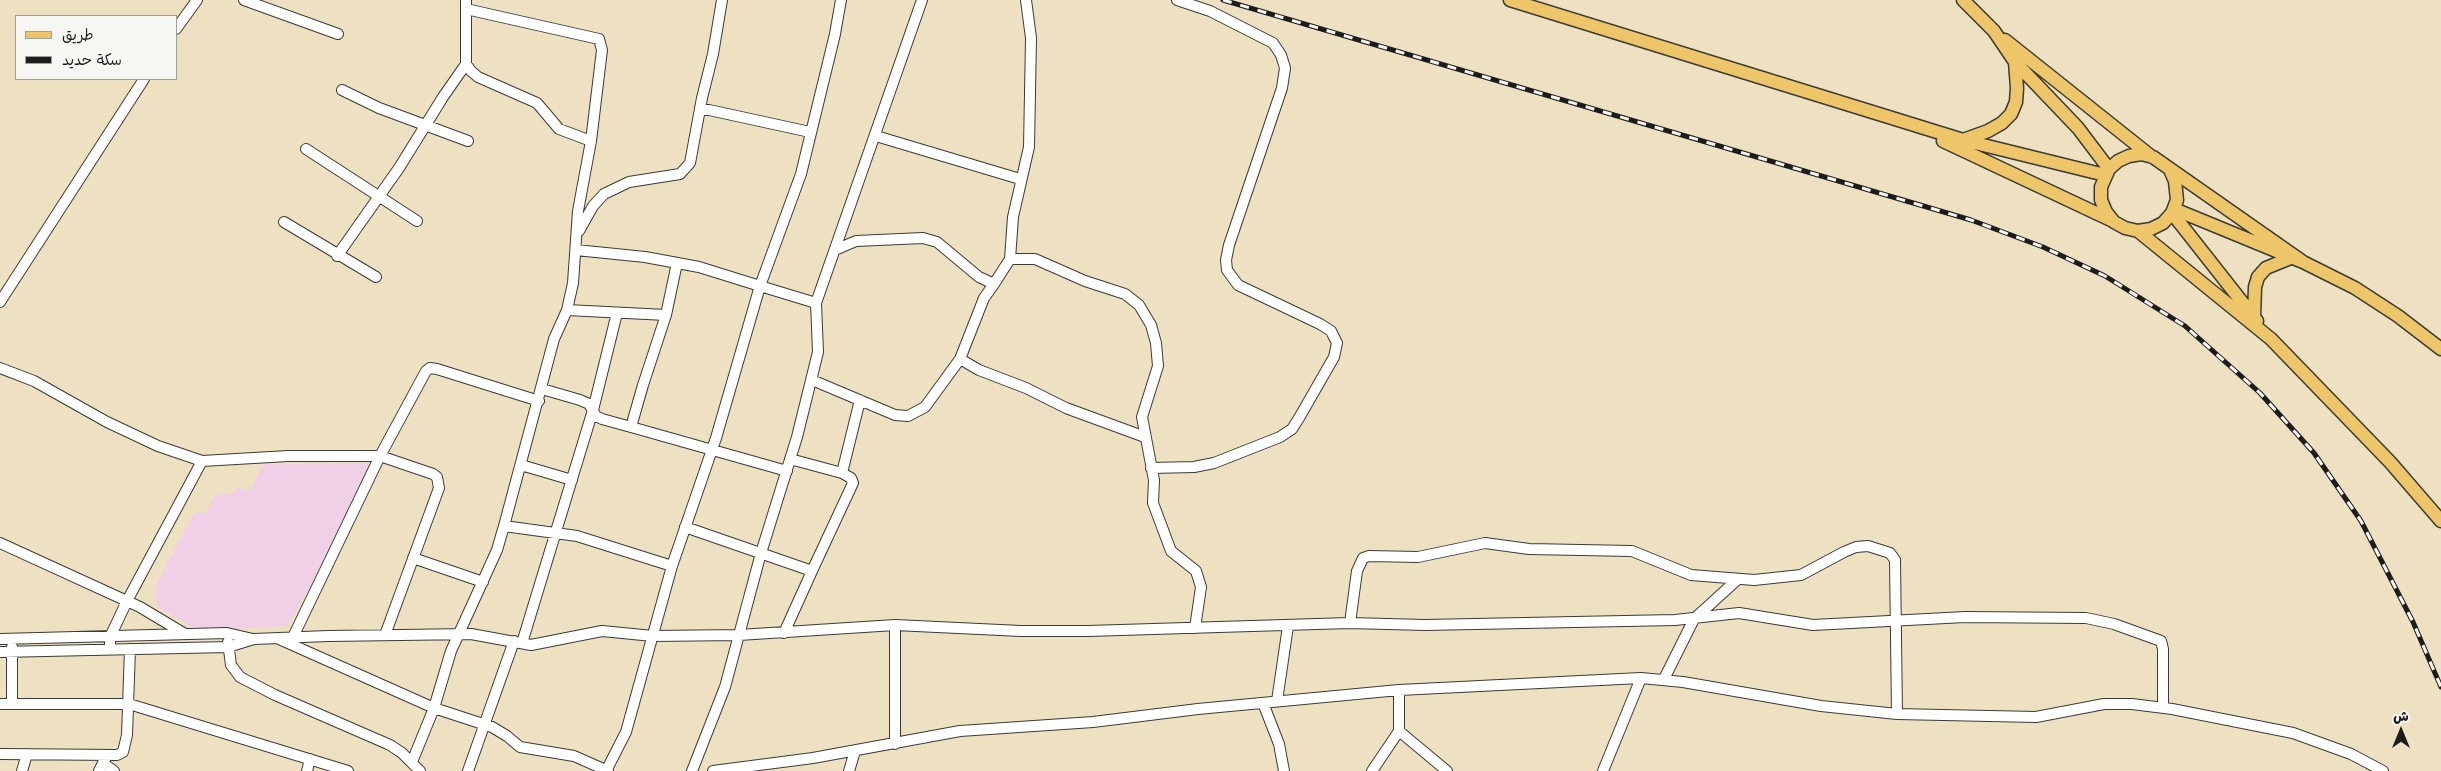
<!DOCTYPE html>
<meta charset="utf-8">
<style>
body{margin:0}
#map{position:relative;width:2441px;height:771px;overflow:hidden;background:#eee1c2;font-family:"Playpen Sans","Playpen Sans Arabic",sans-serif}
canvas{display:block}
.legend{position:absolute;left:15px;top:15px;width:162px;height:65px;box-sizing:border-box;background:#f6f6f2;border:1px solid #9f9f9c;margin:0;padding:6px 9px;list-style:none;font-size:15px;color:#1c1c1c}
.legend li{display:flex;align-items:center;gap:10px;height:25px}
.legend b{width:25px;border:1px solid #9f9f9c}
.north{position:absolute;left:2376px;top:706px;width:50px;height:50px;-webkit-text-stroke:4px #f6f6f2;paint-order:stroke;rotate:0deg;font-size:14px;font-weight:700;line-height:20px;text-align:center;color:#1c1c1c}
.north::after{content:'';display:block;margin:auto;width:18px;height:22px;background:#1c1c1c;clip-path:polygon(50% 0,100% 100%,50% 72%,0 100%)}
</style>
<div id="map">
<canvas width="2441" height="771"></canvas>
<ul class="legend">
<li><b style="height:6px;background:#ecc669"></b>طريق</li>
<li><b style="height:6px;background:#1c1c1c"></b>سكة حديد</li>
</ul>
<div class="north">ش</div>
</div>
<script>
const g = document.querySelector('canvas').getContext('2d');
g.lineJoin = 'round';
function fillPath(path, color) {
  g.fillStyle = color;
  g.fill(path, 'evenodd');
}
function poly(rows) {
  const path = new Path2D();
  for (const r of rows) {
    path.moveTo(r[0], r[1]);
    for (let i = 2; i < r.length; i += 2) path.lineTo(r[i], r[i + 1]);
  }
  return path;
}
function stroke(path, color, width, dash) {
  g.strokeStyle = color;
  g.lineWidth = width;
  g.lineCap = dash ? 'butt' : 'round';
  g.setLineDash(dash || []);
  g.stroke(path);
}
const built = poly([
 [376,463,288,626,199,631,157,607,158,603,154,600,157,592,154,589,193,514,196,515,199,511,205,514,214,496,217,497,219,494,232,494,237,487,249,491,264,464]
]);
const minor = poly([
 [244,0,338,34],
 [466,9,599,39,602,50,591,141],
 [176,29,197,0],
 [342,90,379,108,468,141],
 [700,108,810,132],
 [876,136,1020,179],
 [306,149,417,221],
 [284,222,376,277],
 [579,231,593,206,604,194,629,182,680,174,690,163,702,98,713,54,722,0],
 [576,250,645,257,699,267,760,286,801,174,835,34,841,0],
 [835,250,856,241,923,238,937,242,979,277,994,284,1010,259,1035,259,1085,281,1125,294,1139,305,1151,325,1156,343,1158,366,1142,417,1154,480,1153,503,1171,551,1196,571,1201,587,1195,628],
 [337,256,399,168,443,97,466,64],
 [1010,259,1013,217,1029,147,1031,38,1026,0],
 [994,284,984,298,960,359,979,370,1026,388,1066,408,1145,437],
 [0,302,144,79],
 [816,303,922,0],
 [567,310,666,315],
 [0,368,34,381,107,422,158,446,202,461],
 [812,380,895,415,908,416,925,407,960,359],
 [542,389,580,400,589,404,596,416,602,419,631,427,643,385,666,315,677,263],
 [631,427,787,471],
 [790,459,842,473,851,478,853,483,812,571],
 [521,465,572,480],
 [1151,468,1194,467,1214,463,1280,437,1292,429,1299,418,1334,357,1337,343,1331,331,1320,324,1238,285,1227,270,1226,260,1229,245,1282,88,1285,68,1281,55,1273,43,1210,11,1177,0],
 [842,473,860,400],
 [504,526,577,536,672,566,626,732,606,771],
 [685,527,812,571,784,633],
 [0,543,140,607,185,634],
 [413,558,483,582],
 [672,566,716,438,760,286,816,303,818,352,797,437,761,553,725,687,692,771],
 [1350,623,1357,571,1363,558,1369,556,1418,557,1485,543,1529,549,1632,551,1691,575,1754,580,1801,575,1844,552,1856,547,1868,546,1890,553,1895,560,1897,714],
 [895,625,895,744],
 [293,637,380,456,426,371,430,368,437,369,539,401],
 [0,639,227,633,253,639],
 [279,639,434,708,492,727,507,736,520,747,574,756,608,771],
 [228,642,231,665,240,677,275,695,390,745,402,753,420,771],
 [522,643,593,410,617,313],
 [110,650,110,637,127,601,202,461,288,456,380,456,433,474,437,477,439,488,385,635],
 [0,652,228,647,254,639,328,636,471,634,531,645,602,631,653,636,739,635,895,625,1021,631,1088,631,1350,623,1425,625,1675,620,1739,613,1813,625,1965,617,2086,618,2114,624,2161,641,2163,649,2163,707],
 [1664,679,1694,619,1738,579],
 [1277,701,1288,626],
 [1263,703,1279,744,1284,771],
 [0,704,129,704,348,771],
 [12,704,12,647],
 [1399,731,1447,771],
 [0,754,117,755,123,752,127,735,130,649],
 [412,762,434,708,451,651,497,550,504,526,554,339,567,310,573,283,578,211,591,141,559,129,537,103,478,77,471,71,466,64,466,0],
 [103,763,114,771],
 [22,771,27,754],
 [99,771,107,755],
 [307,771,310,759],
 [468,771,514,641],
 [713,771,813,758,960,731,1093,722,1198,709,1399,690,1641,678,1683,682,1821,706,1897,714,2036,717,2104,704,2132,704,2172,709,2293,733,2351,754,2383,771],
 [849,771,855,751],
 [1372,771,1399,731,1399,690],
 [1603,771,1641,678]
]);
const major = poly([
 [1510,0,1963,140,2105,175],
 [1963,0,1994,31,2015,62,2078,128,2109,169],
 [2005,40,2152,157],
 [1963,140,1988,131,2002,123,2011,114,2016,102,2017,88,2015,62],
 [1943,141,2113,221],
 [2171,172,2175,181,2177,200,2172,213,2163,223,2151,229,2138,231,2125,228,2114,222,2106,212,2101,200,2101,187,2109,169,2118,161,2129,156,2141,154,2153,157,2303,262],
 [2174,209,2303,262,2355,288,2398,316,2441,349],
 [2172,213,2257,321],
 [2138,231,2271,339,2390,462,2441,521],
 [2254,317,2255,287,2258,277,2266,268,2293,257]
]);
const rail = poly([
 [1223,0,1971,220,2043,247,2105,276,2185,326,2260,393,2314,453,2361,521,2413,622,2441,687]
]);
fillPath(built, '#efd0e6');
stroke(minor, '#3c3a35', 12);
stroke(major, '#3c3a35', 15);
stroke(minor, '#fff', 10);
stroke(major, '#ecc669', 12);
stroke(rail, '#1c1c1c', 5);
stroke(rail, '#f6f6f2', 3, [9]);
</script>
